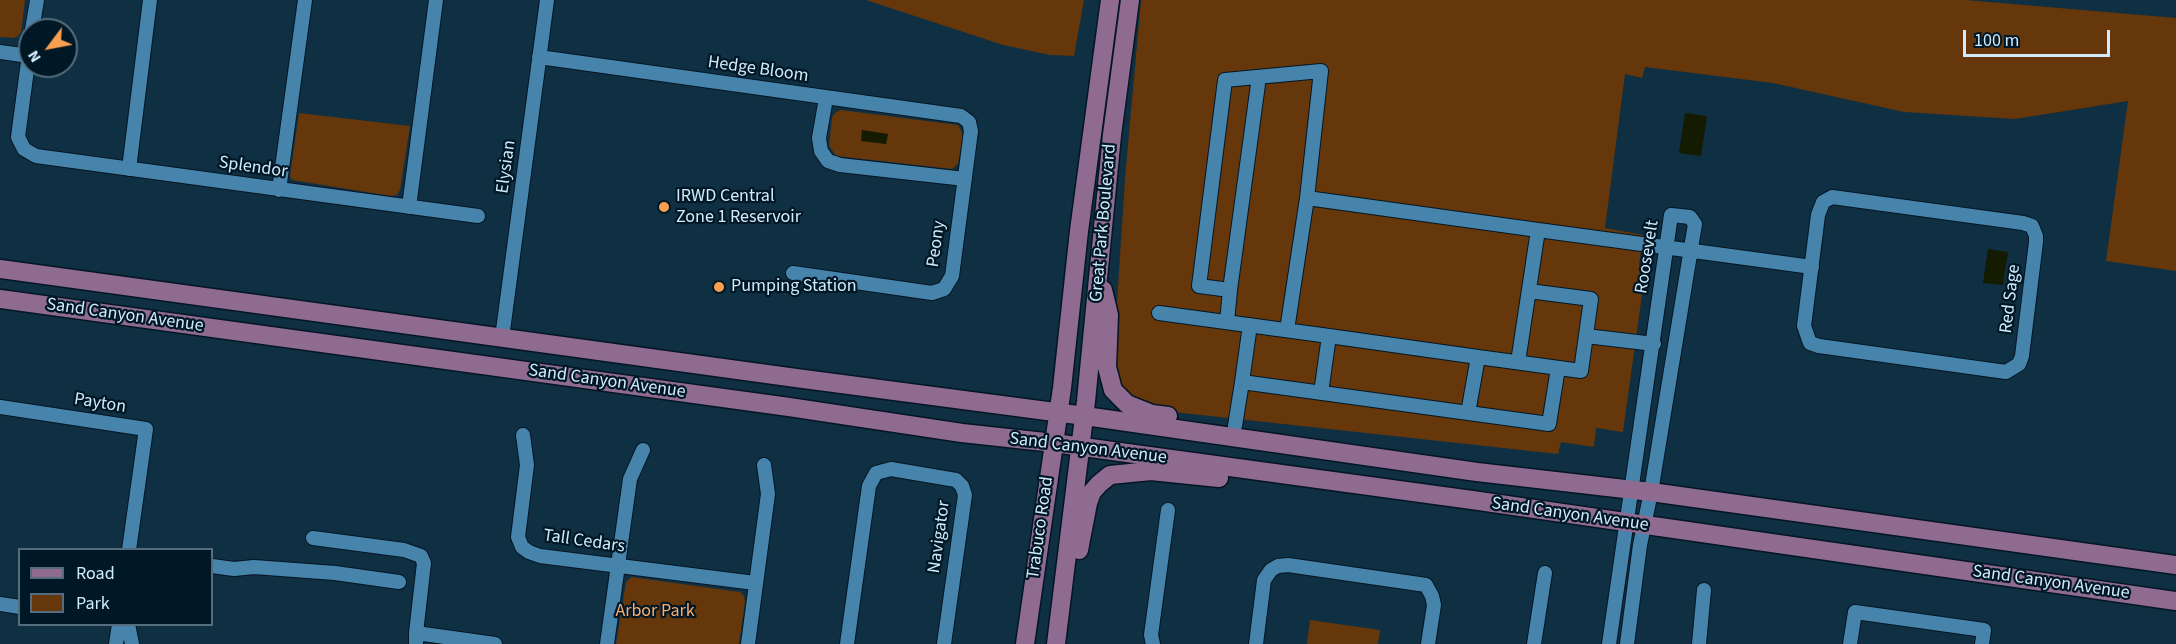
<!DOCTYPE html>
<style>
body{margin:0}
#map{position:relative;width:2176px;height:644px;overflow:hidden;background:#0f2f43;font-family:"Source Sans 3",sans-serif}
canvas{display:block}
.legend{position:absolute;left:18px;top:548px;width:195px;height:78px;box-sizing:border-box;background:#001726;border:2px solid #546c7c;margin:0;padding:8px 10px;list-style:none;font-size:18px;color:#d2ebfc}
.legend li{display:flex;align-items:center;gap:12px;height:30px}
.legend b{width:30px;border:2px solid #546c7c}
.north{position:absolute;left:18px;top:18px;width:60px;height:60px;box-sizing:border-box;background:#001726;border:2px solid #546c7c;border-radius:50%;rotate:238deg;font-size:16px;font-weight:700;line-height:24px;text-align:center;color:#d2ebfc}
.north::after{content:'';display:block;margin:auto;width:21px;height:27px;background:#fa9f4f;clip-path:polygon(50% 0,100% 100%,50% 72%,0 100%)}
.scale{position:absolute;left:1963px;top:30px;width:147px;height:27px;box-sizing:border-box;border:3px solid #d2ebfc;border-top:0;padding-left:8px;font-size:18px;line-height:21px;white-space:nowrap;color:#d2ebfc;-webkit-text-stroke:4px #001726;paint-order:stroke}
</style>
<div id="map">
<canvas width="2176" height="644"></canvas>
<ul class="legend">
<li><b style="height:8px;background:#906b91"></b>Road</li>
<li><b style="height:16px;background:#65370a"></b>Park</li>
</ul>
<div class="north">N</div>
<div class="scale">100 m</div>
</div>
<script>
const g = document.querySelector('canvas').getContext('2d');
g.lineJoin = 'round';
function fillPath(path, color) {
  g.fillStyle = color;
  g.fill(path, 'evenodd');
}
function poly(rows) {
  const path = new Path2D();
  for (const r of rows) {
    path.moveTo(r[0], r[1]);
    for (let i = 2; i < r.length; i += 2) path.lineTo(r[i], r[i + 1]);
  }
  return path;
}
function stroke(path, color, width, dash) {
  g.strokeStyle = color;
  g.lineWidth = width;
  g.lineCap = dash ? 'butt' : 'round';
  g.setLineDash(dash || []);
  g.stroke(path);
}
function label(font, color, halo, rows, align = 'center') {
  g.font = font + ' "Source Sans 3",sans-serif';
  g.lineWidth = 4.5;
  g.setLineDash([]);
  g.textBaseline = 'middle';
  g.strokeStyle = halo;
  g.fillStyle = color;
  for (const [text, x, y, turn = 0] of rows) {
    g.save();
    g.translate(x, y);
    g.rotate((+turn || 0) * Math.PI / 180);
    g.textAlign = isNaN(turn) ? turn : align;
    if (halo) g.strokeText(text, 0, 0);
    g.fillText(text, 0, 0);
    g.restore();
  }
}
const green = poly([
 [0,0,25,0,21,32,18,36,14,38,0,37],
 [866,0,1084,0,1074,56,1050,55,1003,45],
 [1141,0,1966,0,2176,18,2176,271,2106,261,2128,101,2015,119,1904,112,1773,83,1645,67,1642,78,1625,74,1605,228,1643,235,1639,265,1645,273,1623,432,1596,428,1594,447,1561,442,1558,454,1146,409,1115,384,1116,318,1125,178],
 [841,110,958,125,963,134,958,164,952,169,836,156,829,146,832,117,836,112],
 [299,113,410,126,400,190,397,195,391,196,292,180,290,176],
 [631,577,740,592,744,596,745,602,739,644,616,644,626,582],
 [1310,620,1380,630,1378,644,1307,644]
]);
const water = poly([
 [1685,113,1707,116,1701,156,1679,153],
 [862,130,888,134,886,144,861,141],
 [1988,249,2008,252,2003,285,1983,283]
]);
const minor = poly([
 [32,30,37,0],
 [30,47,18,137,24,149,36,156,478,216],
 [0,52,29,56],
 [539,57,961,116,969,122,971,131,952,276,944,289,932,293,793,273],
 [826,98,819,138,821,151,828,161,840,165,965,179],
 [129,169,150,0],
 [279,190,305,0],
 [1832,197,2023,223,2032,226,2036,236,2036,242,2022,356,2019,364,2006,372,1819,346,1810,343,1804,326,1818,215,1823,202,1832,197],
 [409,207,436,0],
 [1230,290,1259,77],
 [1159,313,1329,336,1321,393],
 [1227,322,1230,290,1199,286,1225,80,1321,71,1307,198,1538,230],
 [1287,330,1307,198],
 [1329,336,1478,357,1468,413],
 [1586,336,1654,344],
 [502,338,547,0],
 [1478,357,1581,371,1591,299,1529,291],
 [1518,362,1538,230,1812,267],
 [1242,382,1250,325],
 [0,407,146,429,129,550],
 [1235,426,1242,382,1549,424,1558,368],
 [523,435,527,465,518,537,522,547,529,552,540,556,755,583],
 [313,538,404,550,421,556,424,563,416,633,416,644],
 [212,566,234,569,254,567,335,573,399,582],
 [0,604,20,607],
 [128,624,132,644],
 [416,633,495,644],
 [116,644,119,624],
 [607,644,630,479,643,450],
 [748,644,768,494,764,465],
 [847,644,869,486,876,473,891,469,956,480,962,486,965,495,944,644],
 [1153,644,1151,635,1168,510],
 [1256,644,1264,580,1271,570,1278,566,1288,565,1426,585,1432,596,1434,605,1428,644],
 [1534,644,1545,573],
 [1609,644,1671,215,1690,217,1695,224,1651,492,1640,545,1627,644],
 [1699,644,1704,590],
 [1850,644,1855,612,1984,630,1982,644]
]);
const major = poly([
 [0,269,796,378,1085,416,1477,472,1651,492,2176,565],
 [1103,290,1109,315,1107,367,1113,390,1127,404,1152,414,1168,416],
 [0,299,789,407,962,433,1054,443,1472,500,2176,601],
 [1079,550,1088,503,1092,492,1099,484,1110,475,1151,471,1219,478],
 [1025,644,1062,388,1079,231,1110,0],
 [1056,644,1086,401,1112,135,1130,0]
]);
const markers = [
 [664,207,6,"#fa9f4f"],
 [719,287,6,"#fa9f4f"]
];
const streetNames = [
 ["Hedge Bloom",758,70,8],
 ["Elysian",507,167,-82],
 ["Splendor",253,168,8],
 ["Great Park Boulevard",1104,223,-85],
 ["Peony",937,244,-82],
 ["Roosevelt",1648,257,-81],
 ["Red Sage",2011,299,-83],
 ["Sand Canyon Avenue",125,316,8],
 ["Sand Canyon Avenue",607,382,8],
 ["Payton",100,404,9],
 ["Sand Canyon Avenue",1088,449,7],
 ["Sand Canyon Avenue",1570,515,8],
 ["Trabuco Road",1041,528,-82],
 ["Navigator",940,537,-82],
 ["Tall Cedars",584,542,8],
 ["Sand Canyon Avenue",2051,583,8]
];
const poiNames = [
 ["IRWD Central",676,197],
 ["Zone 1 Reservoir",676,218],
 ["Pumping Station",731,287]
];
const parkNames = [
 ["Arbor Park",655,612]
];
fillPath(green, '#65370a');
fillPath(water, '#151b00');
stroke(minor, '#041623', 16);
stroke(major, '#041623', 21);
stroke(minor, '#4784ab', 14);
stroke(major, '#906b91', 18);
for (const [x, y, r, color] of markers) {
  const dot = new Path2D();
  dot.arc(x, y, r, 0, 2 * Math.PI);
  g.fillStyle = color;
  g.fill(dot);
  stroke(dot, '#001726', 2);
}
label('18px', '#d2ebfc', '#001726', streetNames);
label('18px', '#d2ebfc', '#001726', poiNames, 'left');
label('18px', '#f8ac6e', '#001726', parkNames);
</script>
